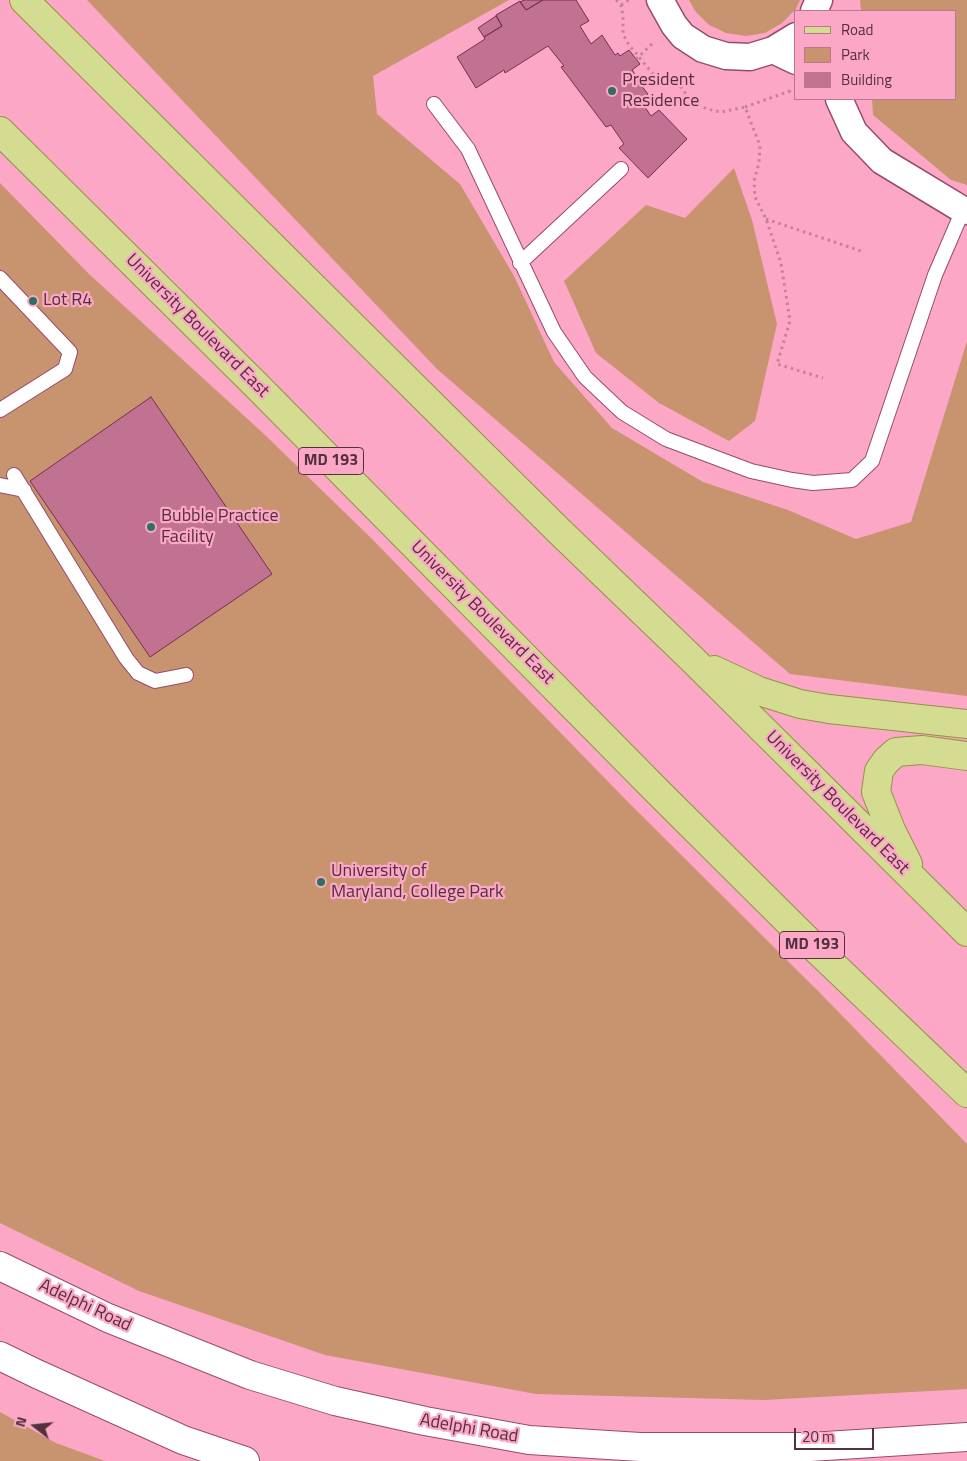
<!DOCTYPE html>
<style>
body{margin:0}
#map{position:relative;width:967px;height:1461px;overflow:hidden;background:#fda7c7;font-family:"Titillium Web",sans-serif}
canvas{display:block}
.legend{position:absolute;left:794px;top:10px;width:162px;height:90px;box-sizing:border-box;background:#fda7c7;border:1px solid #b97790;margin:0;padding:6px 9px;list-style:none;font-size:15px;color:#53303d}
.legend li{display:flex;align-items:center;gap:10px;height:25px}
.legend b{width:25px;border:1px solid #b97790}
.north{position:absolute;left:10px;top:1401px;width:50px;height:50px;-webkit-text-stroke:4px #fda7c7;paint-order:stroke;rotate:286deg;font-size:14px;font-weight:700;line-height:20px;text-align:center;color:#53303d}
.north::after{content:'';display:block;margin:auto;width:18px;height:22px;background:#53303d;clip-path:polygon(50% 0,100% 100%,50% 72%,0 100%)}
.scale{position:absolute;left:794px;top:1428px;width:80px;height:22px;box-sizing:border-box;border:2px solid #53303d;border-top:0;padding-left:6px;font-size:15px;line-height:18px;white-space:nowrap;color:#53303d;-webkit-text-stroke:4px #fda7c7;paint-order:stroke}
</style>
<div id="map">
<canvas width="967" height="1461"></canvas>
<ul class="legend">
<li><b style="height:6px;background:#d3dc91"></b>Road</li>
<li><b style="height:14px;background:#c8946f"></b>Park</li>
<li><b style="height:14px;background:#c27291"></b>Building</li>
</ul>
<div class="north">N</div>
<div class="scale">20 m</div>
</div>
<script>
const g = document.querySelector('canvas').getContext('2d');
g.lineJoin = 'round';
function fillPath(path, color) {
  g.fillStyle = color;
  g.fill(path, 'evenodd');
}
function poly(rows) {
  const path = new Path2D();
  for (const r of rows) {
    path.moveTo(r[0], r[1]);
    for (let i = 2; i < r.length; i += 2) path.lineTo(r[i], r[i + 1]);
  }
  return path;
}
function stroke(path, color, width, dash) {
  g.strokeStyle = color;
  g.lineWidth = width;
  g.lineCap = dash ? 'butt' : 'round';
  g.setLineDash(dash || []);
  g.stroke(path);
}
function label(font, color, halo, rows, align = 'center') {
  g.font = font + ' "Titillium Web",sans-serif';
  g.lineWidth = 4.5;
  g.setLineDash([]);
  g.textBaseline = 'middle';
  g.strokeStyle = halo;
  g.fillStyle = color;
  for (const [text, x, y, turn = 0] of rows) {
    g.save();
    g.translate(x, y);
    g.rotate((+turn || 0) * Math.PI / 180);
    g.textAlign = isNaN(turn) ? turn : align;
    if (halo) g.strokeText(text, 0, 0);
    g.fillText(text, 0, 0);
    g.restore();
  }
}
const green = poly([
 [87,0,509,0,373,76,377,114,460,184,514,276,554,362,612,428,703,482,788,510,856,539,911,522,967,341,967,696,790,674,437,369],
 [689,0,800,0,796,9,782,23,765,33,746,36,726,33,709,25,695,11],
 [860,0,967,0,967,185,951,180,873,115,872,99,956,99,956,11,861,11],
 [734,168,752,220,777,324,755,421,729,441,659,403,596,353,564,281,646,205,685,218],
 [0,183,89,274,264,434,372,539,626,800,820,993,967,1144,967,1389,764,1400,536,1394,325,1355,139,1291,0,1223],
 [0,1412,56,1443,105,1461,0,1461]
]);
const building = poly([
 [524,0,543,0,526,10,520,2,524,0],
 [543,0,576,0,589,21,580,26,591,44,602,35,615,55,618,53,620,56,629,50,640,64,632,70,635,74,633,75,648,94,640,100,651,116,659,110,687,139,648,178,619,148,624,144,611,125,606,127,561,67,564,66,548,46,505,73,504,70,476,88,457,57,485,39,484,37,502,26,496,15,520,1,526,10,543,0],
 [496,16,502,26,484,37,478,28,496,16],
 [151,397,272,574,150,657,30,481,151,397]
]);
const path = poly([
 [616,0,621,5,623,16,623,34,629,45,653,74,678,83,691,101,707,109,721,112,745,107,760,146,759,163,754,181,755,197,766,219,781,263,790,321,777,364,823,378],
 [621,5,629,0],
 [636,59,653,43],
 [745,107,790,91,789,87],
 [766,219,861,251]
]);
const lane = poly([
 [434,104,468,149,554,332,585,377,622,412,666,439,751,471,792,480,813,483,852,480,872,461,935,275,963,210],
 [520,263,621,169],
 [0,278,70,352,65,369,0,410],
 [14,475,126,658,138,673,155,681,186,675],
 [0,485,24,490]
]);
const street = poly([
 [660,0,674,25,683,36,703,49,726,56,750,57,773,50,796,36],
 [814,11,819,0],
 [773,50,796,61],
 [839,99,854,132,882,161,963,210,967,211]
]);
const secondary = poly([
 [0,1266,108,1318,250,1375,335,1401,425,1421,529,1440,640,1447,810,1447,967,1437],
 [0,1356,37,1374,183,1440,245,1461]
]);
const primary = poly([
 [24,0,558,530,691,658,967,932],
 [0,131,257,386,660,794,812,945,967,1093],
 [714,670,759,691,800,704,829,709,967,724],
 [908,864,891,830,876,792,879,771,886,761,896,752,922,750,967,756]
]);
const markers = [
 [612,91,5,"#2d6f60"],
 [33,301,5,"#2d6f60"],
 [151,527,5,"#2d6f60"],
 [321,882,5,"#2d6f60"]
];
const shields = [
 [331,461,65],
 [812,945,65]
];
const shieldNames = [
 ["MD 193",331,461],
 ["MD 193",812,945]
];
const poiNames = [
 ["President",622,81],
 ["Residence",622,102],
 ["Lot R4",43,301],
 ["Bubble Practice",161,517],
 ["Facility",161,538],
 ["University of",331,872],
 ["Maryland, College Park",331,893]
];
const streetNames = [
 ["University Boulevard East",197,326,45],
 ["University Boulevard East",482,613,45],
 ["University Boulevard East",837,803,45],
 ["Adelphi Road",85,1306,25],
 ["Adelphi Road",469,1429,10]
];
fillPath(green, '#c8946f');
fillPath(building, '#c27291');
stroke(building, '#772e4e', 1);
stroke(lane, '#974b6a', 16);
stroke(street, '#974b6a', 29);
stroke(secondary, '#974b6a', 30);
stroke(primary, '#939144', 30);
stroke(path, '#c6819a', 3, [2.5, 4]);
stroke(lane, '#fff', 14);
stroke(street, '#fff', 26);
stroke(secondary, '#fff', 28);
stroke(primary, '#d3dc91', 28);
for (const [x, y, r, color] of markers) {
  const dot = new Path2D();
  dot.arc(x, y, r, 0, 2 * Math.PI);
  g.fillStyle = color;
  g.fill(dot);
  stroke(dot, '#fda7c7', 2);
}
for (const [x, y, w] of shields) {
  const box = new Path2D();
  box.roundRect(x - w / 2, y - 13.5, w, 27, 4);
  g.fillStyle = '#fda7c7';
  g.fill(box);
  stroke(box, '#53303d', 1);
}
label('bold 16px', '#53303d', null, shieldNames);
label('18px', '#53303d', '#fda7c7', poiNames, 'left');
label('18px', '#53303d', '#fda7c7', streetNames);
</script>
